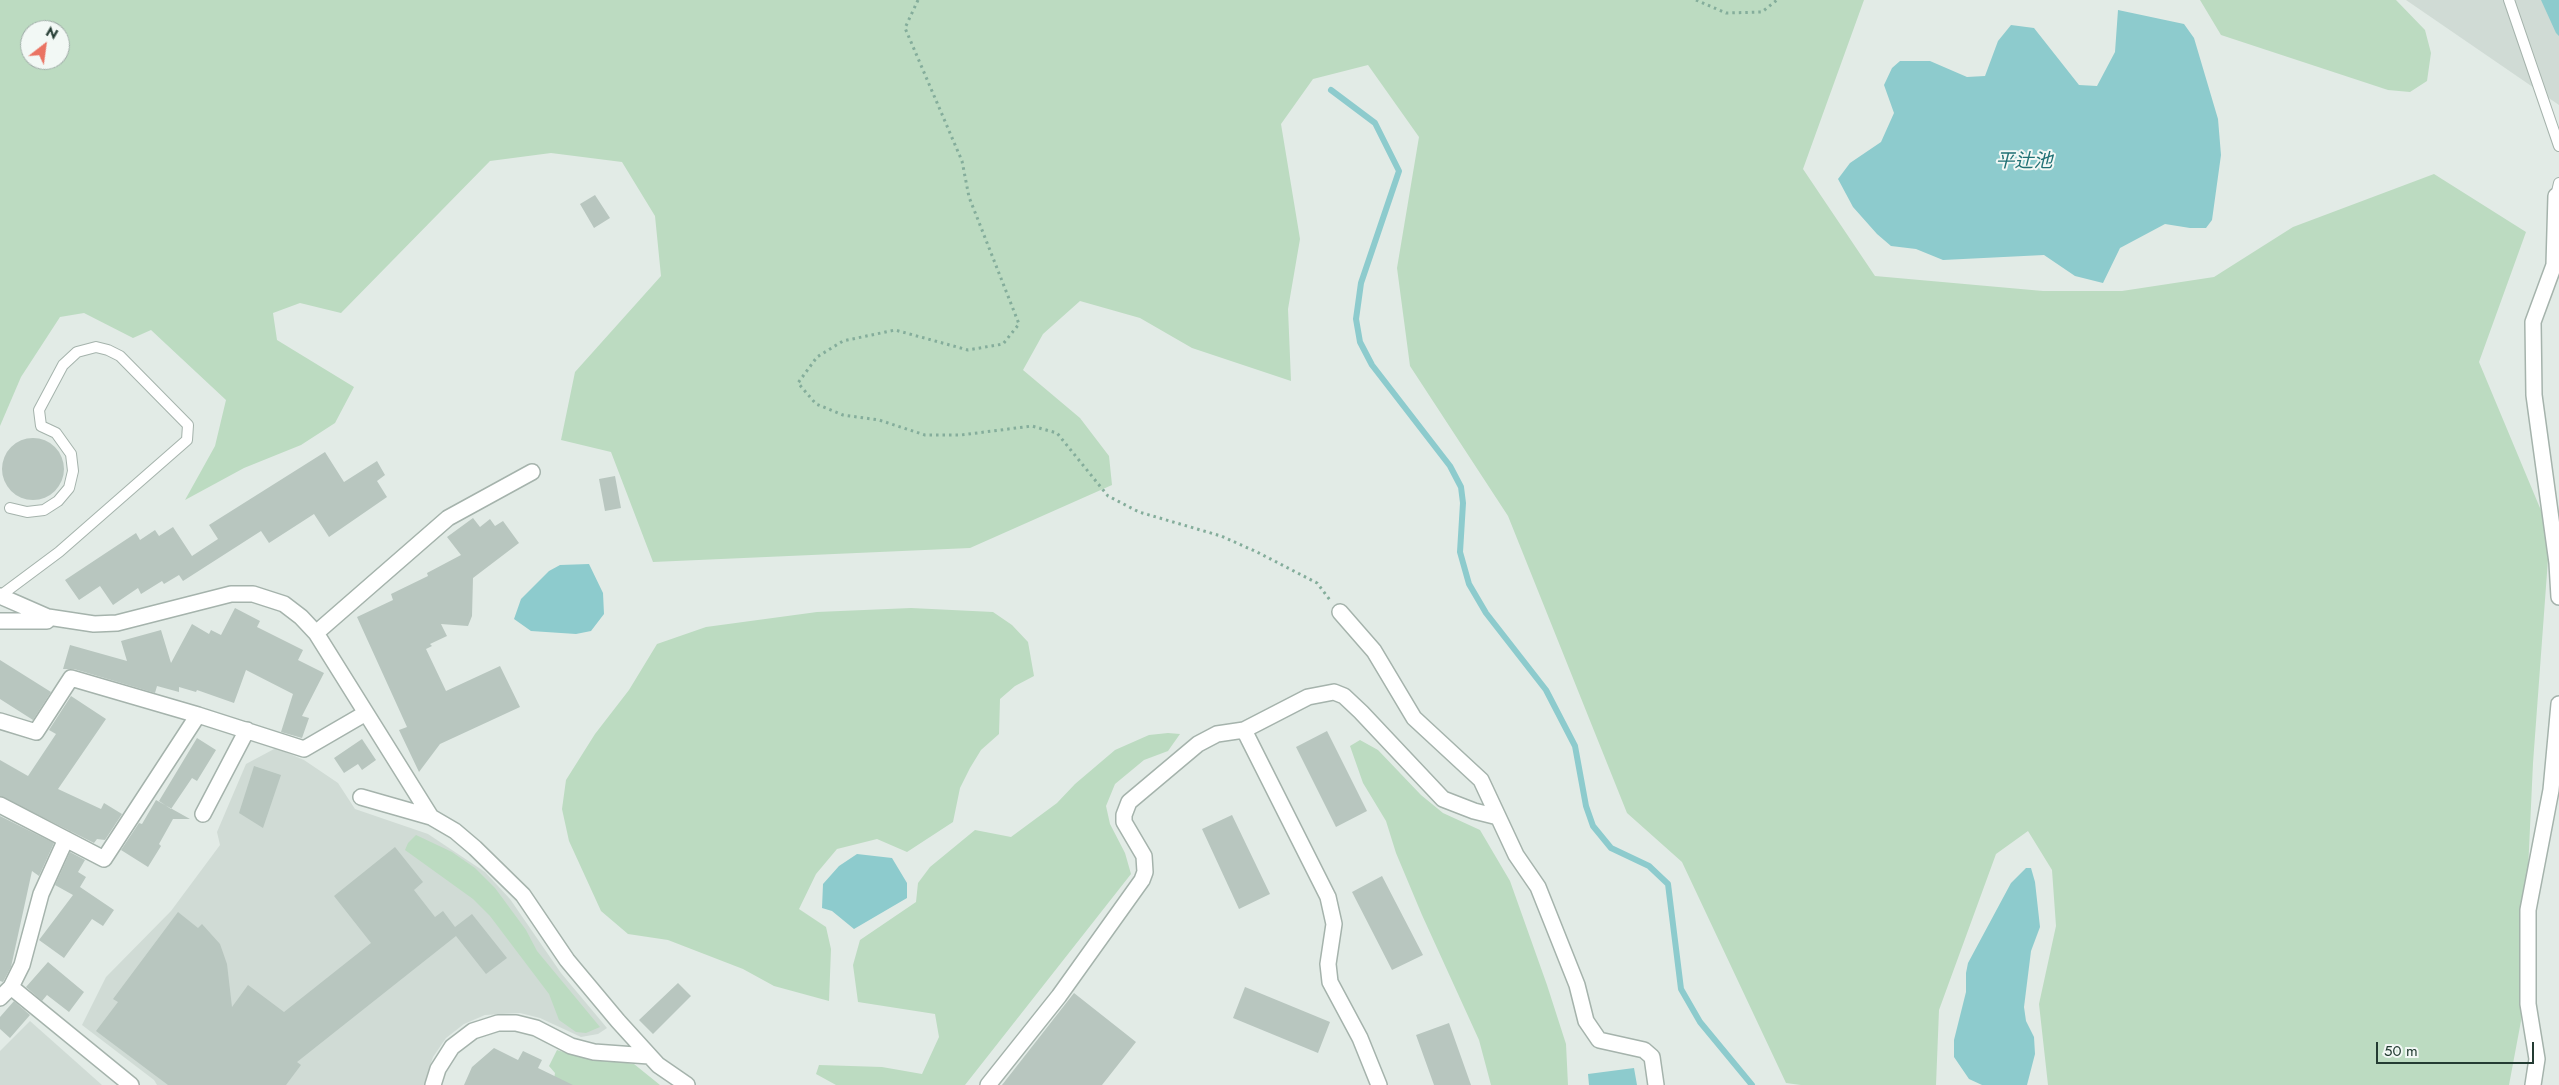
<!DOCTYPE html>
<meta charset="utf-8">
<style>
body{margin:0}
#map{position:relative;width:2559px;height:1085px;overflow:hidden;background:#e2ebe6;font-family:Jost,sans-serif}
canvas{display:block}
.north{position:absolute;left:20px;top:20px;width:50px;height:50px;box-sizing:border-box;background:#f2f8f5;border:1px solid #9faca7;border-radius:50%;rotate:30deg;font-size:14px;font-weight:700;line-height:20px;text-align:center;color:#233b32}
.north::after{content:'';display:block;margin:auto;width:18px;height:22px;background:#ea7362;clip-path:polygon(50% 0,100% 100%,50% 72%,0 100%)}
.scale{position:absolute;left:2376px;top:1042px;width:158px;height:22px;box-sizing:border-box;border:2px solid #233b32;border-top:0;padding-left:6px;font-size:15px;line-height:18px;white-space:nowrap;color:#233b32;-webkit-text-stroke:4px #f2f8f5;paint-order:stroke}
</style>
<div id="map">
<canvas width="2559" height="1085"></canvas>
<div class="north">N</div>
<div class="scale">50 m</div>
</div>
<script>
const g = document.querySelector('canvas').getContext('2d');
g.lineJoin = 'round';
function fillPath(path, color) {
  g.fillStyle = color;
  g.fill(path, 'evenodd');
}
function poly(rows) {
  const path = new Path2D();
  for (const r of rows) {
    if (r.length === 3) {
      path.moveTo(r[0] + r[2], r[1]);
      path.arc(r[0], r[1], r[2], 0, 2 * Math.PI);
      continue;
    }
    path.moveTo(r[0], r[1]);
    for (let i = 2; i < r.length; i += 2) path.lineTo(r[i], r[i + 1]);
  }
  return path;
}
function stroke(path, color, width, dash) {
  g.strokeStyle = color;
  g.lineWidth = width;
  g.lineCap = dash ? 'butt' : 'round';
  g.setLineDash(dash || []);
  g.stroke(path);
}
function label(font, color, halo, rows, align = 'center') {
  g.font = font + ' Jost,"Noto Sans JP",sans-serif';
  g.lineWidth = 4;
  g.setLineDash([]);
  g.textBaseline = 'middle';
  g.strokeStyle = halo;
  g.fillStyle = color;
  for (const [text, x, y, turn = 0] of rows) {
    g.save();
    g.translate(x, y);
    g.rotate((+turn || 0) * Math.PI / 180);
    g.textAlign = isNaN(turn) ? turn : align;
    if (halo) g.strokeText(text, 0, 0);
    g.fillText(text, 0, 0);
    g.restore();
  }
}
const built = poly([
 [2406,0,2559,0,2559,105],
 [276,748,304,760,338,783,355,809,428,834,485,872,510,899,561,973,607,1028,598,1034,581,1037,540,1018,520,1013,485,1015,464,1024,446,1038,433,1057,424,1085,157,1085,154,1080,82,1025,106,977,171,911,220,845,217,832,246,764],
 [30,1021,102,1085,0,1085,0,1051]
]);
const green = poly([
 [0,0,1864,0,1803,169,1875,276,2043,291,2122,291,2214,277,2293,227,2434,174,2526,232,2479,362,2550,532,2533,763,2521,1021,2509,1085,2048,1085,2039,1004,2056,926,2052,870,2028,831,1996,854,1939,1010,1936,1085,1801,1085,1786,1083,1682,862,1627,813,1508,516,1410,366,1397,268,1419,137,1368,65,1313,79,1281,124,1300,239,1288,309,1291,381,1192,348,1140,318,1080,301,1043,334,1023,370,1080,418,1109,456,1112,485,970,548,653,562,611,452,561,440,575,372,661,276,655,216,622,162,551,153,490,161,341,313,300,303,273,313,277,340,354,387,335,423,301,445,244,468,185,500,215,446,226,400,151,330,133,338,84,313,60,317,21,377,0,426],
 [30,30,60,30,60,60,30,60],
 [2200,0,2396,0,2425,30,2431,53,2427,81,2410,92,2388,90,2221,35],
 [911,608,993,612,1012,625,1028,642,1034,676,1015,686,1000,699,999,734,981,750,970,768,960,788,953,822,907,852,877,839,837,849,816,874,799,909,826,927,831,949,829,1001,774,986,743,969,668,940,628,934,601,911,569,841,562,809,566,780,595,734,629,690,657,644,706,627,817,612],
 [1168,733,1180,734,1168,751,1144,760,1115,784,1106,806,1110,824,1125,853,1131,874,965,1085,836,1085,816,1074,819,1065,882,1067,922,1074,939,1037,935,1014,858,1002,853,965,860,940,916,902,918,883,930,867,975,830,1011,837,1057,803,1075,784,1115,750,1149,735],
 [1360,740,1378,750,1421,795,1443,813,1480,830,1510,881,1547,985,1566,1044,1568,1085,1491,1085,1479,1040,1422,915,1396,853,1386,821,1363,783,1350,746],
 [416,835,452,852,475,868,495,888,526,930,537,951,600,1027,586,1033,576,1032,559,1020,549,994,490,916,473,899,405,850,408,843],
 [557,1050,573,1055,634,1064,660,1085,553,1085,555,1073,549,1066]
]);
const water = poly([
 [2541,0,2559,0,2559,36,2556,33],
 [2118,10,2184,24,2194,38,2218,119,2221,155,2212,220,2206,228,2190,228,2165,224,2120,248,2103,283,2075,276,2044,255,1943,260,1916,249,1891,246,1877,234,1853,207,1838,179,1850,163,1881,142,1894,113,1884,85,1892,68,1900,61,1930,61,1967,77,1985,76,1998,41,2011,25,2034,28,2079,85,2097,86,2115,52],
 [589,564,603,593,604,614,591,631,576,634,531,631,514,619,521,599,549,571,560,565],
 [857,854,892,858,907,883,907,898,854,929,832,911,822,908,823,884,839,866],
 [2026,868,2031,868,2035,882,2040,927,2031,951,2024,1007,2026,1021,2034,1037,2035,1054,2027,1085,1982,1085,1969,1079,1954,1057,1954,1040,1966,992,1966,973,1968,963,2011,883],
 [1634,1068,1637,1085,1589,1085,1588,1074]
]);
const stream = poly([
 [1331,90,1375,123,1399,171,1361,283,1356,319,1360,342,1372,365,1450,466,1461,487,1463,503,1460,552,1469,584,1486,613,1546,690,1575,746,1586,806,1593,826,1611,848,1649,866,1668,884,1681,989,1700,1022,1752,1085]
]);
const building = poly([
 [595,195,610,218,594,228,580,204],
 [33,469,31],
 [325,452,344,482,377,461,385,475,377,481,387,497,329,537,314,514,269,543,261,531,183,581,179,575,164,584,162,581,141,594,138,588,113,605,100,586,79,600,65,580,136,533,140,540,155,530,159,536,173,527,192,556,218,539,209,525],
 [615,476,621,508,605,511,599,479],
 [473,518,480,527,490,519,495,526,503,521,519,543,473,578,472,616,468,626,441,624,447,636,430,644,432,646,426,649,446,691,500,666,520,707,440,744,419,772,399,730,407,727,357,617,393,600,391,594,428,576,427,573,461,555,447,537],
 [235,608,260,621,257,627,303,650,298,660,324,673,302,716,309,718,302,738,281,732,293,694,246,670,234,703,197,690,196,692,179,687,179,692,157,686,155,693,74,669,63,669,70,645,127,661,121,641,161,630,171,663,192,624,209,634,211,630,221,635],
 [0,660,51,692,33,720,0,699],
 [71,696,106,719,58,789,101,809,104,803,122,814,105,840,97,839,94,843,0,796,0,760,28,776,56,734,49,730],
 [1327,731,1367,811,1336,827,1296,747],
 [197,738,216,750,197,781,192,778,171,809,159,801],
 [362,739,376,760,362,770,358,764,344,773,334,758],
 [254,766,281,775,263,828,239,813],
 [156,800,190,819,173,819,159,844,161,846,148,867,121,850,139,823,142,824],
 [1232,815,1270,894,1239,909,1202,829],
 [0,816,54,843,39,876,32,871,11,967,3,982,0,981],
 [395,847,423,882,414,890,435,917,443,911,455,927,472,914,507,958,486,974,456,936,297,1062,301,1065,286,1085,168,1085,96,1031,118,1002,113,999,178,912,198,928,202,924,220,944,227,964,232,1007,248,985,284,1012,371,943,334,896],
 [70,852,85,860,78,872,86,877,80,887,114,910,103,926,92,919,64,958,39,940,73,895,55,885],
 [1382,876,1423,955,1392,970,1352,892],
 [48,962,84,992,69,1012,47,995,42,1001,26,987],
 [678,983,691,996,653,1034,639,1020],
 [1245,987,1330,1022,1318,1053,1233,1018],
 [1074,993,1136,1042,1102,1085,1002,1085],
 [14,1001,30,1015,10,1038,0,1029,0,1017],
 [1449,1023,1471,1085,1434,1085,1416,1035],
 [494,1048,518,1060,523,1051,542,1060,538,1068,573,1085,464,1085,472,1067]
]);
const path = poly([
 [918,0,905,28,962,161,969,197,1019,324,1003,344,968,350,895,330,843,341,817,357,798,383,816,404,843,415,879,420,925,435,961,435,1032,426,1057,433,1108,496,1139,512,1221,536,1257,552,1317,583,1330,600],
 [1696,0,1726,13,1762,12,1777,0]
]);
const lane = poly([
 [2509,0,2559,146],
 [2556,196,2559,183],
 [0,596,59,552,187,440,188,425,120,356,108,350,96,347,77,352,63,365,39,410,41,426,56,433,71,454,73,471,69,488,58,501,44,510,27,512,10,508]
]);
const street = poly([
 [2556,196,2554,265,2533,322,2534,395,2557,563,2559,597],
 [0,596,48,617,94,624,117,623,231,594,253,594,284,604,301,617,316,633,431,817],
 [1340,612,1374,651,1414,718,1481,780,1516,855,1538,887,1577,985,1586,1021,1599,1040,1644,1050,1652,1057,1656,1085],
 [0,621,47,621],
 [316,633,448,518,532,472],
 [0,721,36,732,71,678,198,715,304,749,366,713],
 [1244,730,1328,897,1334,924,1328,964,1330,982,1360,1038,1379,1085],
 [361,797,431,817,455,831,475,848,523,895,567,960,618,1021,658,1065,687,1085],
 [0,805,104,859,198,715],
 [203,814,247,730],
 [11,987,131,1085],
 [0,998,11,987,22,965,41,894,66,839],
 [433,1085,438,1069,452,1047,473,1031,498,1023,516,1023,536,1028,571,1046,594,1052,649,1056],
 [988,1085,1059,996,1142,880,1145,872,1144,856,1124,822,1124,815,1129,802,1198,744,1217,734,1244,730,1308,697,1334,692,1344,696,1361,712,1443,799,1474,811,1498,817],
 [2533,1085,2537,1059,2528,1004,2528,910,2551,790,2559,704]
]);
const waterNames = [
 ["平辻池",2024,162]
];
fillPath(built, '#d0dbd5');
fillPath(green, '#bcdbc1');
fillPath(water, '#8dcbcd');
stroke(stream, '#8dcbcd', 6);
fillPath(building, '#b8c6bf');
stroke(lane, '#a5b3ac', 12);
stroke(street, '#a5b3ac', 18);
stroke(path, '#84ad9b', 3, [2.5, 4]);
stroke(lane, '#fff', 10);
stroke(street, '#fff', 15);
label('italic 19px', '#207074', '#f2f8f5', waterNames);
</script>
